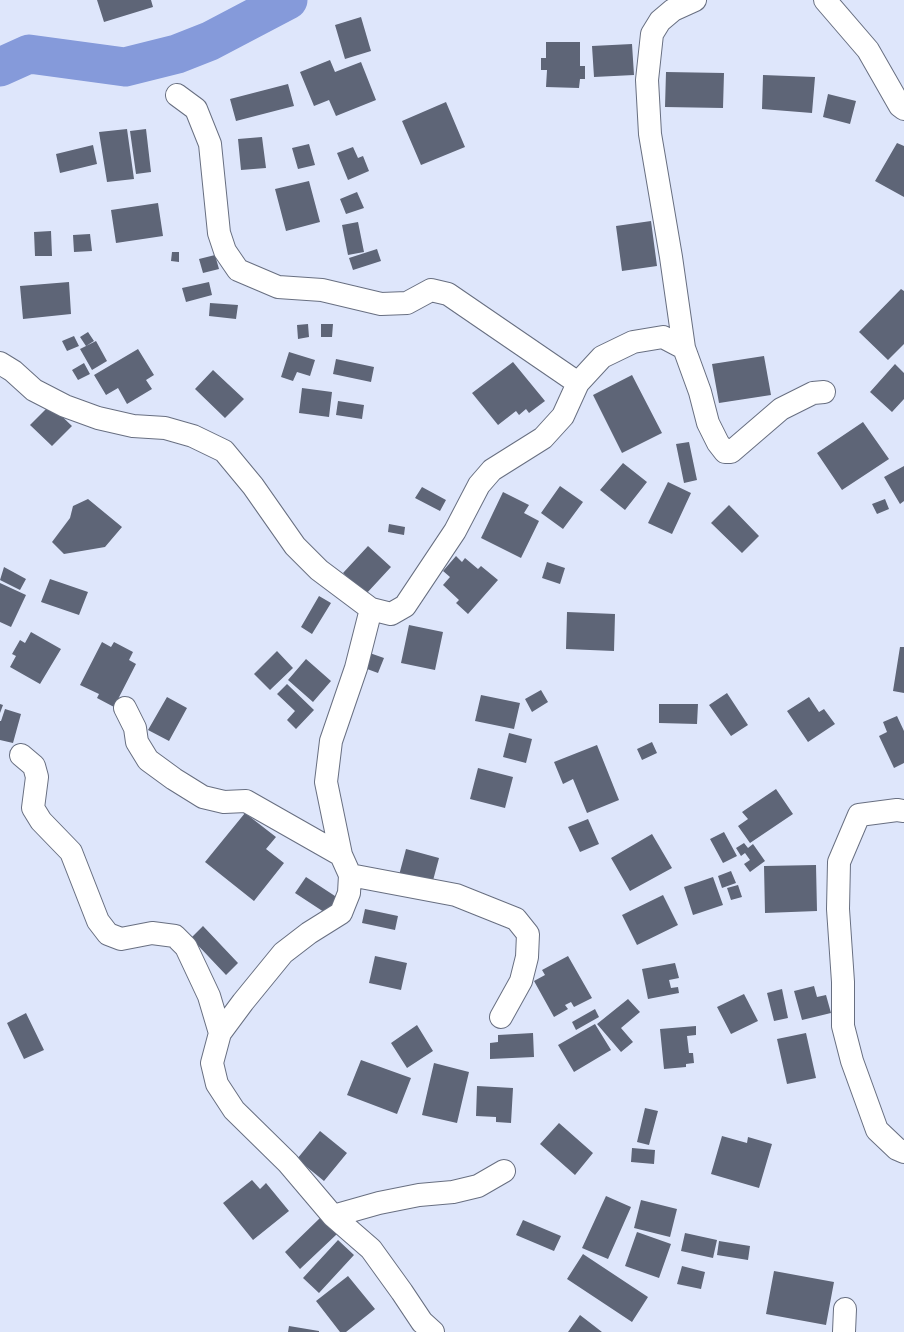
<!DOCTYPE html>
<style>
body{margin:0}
canvas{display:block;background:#dee6fb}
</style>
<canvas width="904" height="1332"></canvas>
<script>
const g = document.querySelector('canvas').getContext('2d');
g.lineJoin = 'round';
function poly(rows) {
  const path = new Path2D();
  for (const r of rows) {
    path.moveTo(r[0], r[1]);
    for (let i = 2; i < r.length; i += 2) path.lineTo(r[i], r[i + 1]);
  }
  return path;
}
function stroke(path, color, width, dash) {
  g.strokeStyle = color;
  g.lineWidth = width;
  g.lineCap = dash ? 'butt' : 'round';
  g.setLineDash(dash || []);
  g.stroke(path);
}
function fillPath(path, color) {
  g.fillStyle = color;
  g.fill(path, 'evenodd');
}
const river = poly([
 [0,67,29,54,125,67,177,54,210,41,288,0]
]);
const building = poly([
 [97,0,151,0,153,7,104,22],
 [361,17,371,51,345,59,335,25],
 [546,42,580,42,580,66,585,66,585,79,580,79,579,88,546,87,547,70,541,70,541,58,546,58],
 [632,44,634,75,594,77,592,46],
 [330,60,335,72,361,62,376,100,336,116,329,100,314,106,300,72],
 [666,72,724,73,723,108,665,107],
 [763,75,815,77,812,113,762,109],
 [288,84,294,106,236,121,230,99],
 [828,94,856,101,850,124,823,117],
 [446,102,465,147,421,165,402,121],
 [127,129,134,179,107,182,99,132],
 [146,129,151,172,136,174,130,131],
 [262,137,266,168,241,170,238,139],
 [897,143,904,146,904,197,875,181],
 [309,144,315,165,298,169,292,148],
 [93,145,97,164,60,173,56,154],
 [353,147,358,158,363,156,369,171,348,180,337,153],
 [309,181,320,222,286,231,275,189],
 [357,192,364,208,346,214,340,199],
 [158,203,163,236,116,243,111,210],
 [651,221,657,266,622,271,616,226],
 [358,222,364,252,348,255,342,225],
 [51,231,52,256,35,256,34,232],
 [90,234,92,251,74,252,73,235],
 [377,249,381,261,353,270,349,258],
 [172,252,179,252,179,262,171,261],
 [215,255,219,269,203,273,199,259],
 [69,282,71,314,23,319,20,286],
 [209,282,212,295,186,302,182,288],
 [901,289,904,291,904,344,888,360,859,332],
 [210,303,238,305,236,319,209,316],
 [308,324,309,337,298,339,297,325],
 [321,324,333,324,332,337,321,337],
 [88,332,94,341,86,346,80,337],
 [74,336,79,346,67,351,62,341],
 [96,341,107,361,92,370,80,349],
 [138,349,154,375,146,380,152,389,127,404,118,388,106,395,94,375],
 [289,352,315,360,310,376,297,372,293,381,281,377],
 [764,356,771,395,719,403,712,364],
 [336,359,374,367,371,382,333,374],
 [513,362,545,401,529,413,526,409,519,415,516,411,498,425,472,393],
 [84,363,90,374,78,380,72,370],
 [895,364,904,373,904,399,892,412,870,392],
 [213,370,244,399,225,418,195,389],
 [632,375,662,433,622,453,593,395],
 [302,388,332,392,329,417,299,413],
 [338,401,364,405,362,419,336,415],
 [50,405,72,426,52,446,30,425],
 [863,422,889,459,842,490,817,453],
 [689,442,697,480,684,483,676,444],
 [623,463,647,482,625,510,600,490],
 [904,466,904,501,900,504,884,477],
 [668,482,691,493,672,534,648,523],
 [560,486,583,502,563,529,541,513],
 [422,487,446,500,440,511,415,498],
 [503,492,529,505,524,513,539,521,521,558,481,538],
 [88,499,122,527,105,547,64,554,52,542,70,518,73,506],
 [885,499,889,509,877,514,872,504],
 [729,505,759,536,742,553,711,523],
 [389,524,405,527,404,535,388,532],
 [368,546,391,567,366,594,343,573],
 [456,556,462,562,465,558,478,569,481,566,498,580,468,614,456,603,459,600,443,585,450,577,443,571],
 [547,562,565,568,560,584,542,578],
 [4,567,26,579,20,590,0,580],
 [50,579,88,592,79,615,41,602],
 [0,583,26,595,11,627,0,622],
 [319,596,331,603,312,634,301,627],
 [567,612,615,614,614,651,566,649],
 [409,625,443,632,435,670,401,663],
 [31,632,61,649,40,684,10,667,16,656,12,654,20,640,25,643],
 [102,642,111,647,114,642,133,652,129,660,136,664,114,707,97,698,99,694,80,685],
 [900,647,904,647,904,693,893,691],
 [277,651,293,668,270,690,254,674],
 [364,651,384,658,378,673,359,666],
 [306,659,331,681,313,702,288,680],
 [287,684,314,710,296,729,287,720,295,711,277,694],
 [541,690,548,702,532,712,525,699],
 [727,693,748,725,731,736,709,705],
 [481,695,520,703,514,729,475,721],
 [167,697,187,708,169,741,148,730],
 [809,697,819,712,824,709,835,724,808,742,787,711],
 [0,704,3,705,0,713],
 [659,704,698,704,697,724,659,723],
 [5,709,21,714,13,743,0,740,0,721,1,721],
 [897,716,904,731,904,763,894,768,879,736,887,732,883,722],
 [509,733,532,739,526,763,503,757],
 [652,742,657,753,642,760,637,749],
 [597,745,619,800,587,813,573,779,563,784,554,762],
 [478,768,513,777,505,808,470,799],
 [776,789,793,814,750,843,738,826,748,819,742,812],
 [245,813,276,837,266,849,284,863,254,901,205,862],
 [588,819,599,844,580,852,568,827],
 [724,832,737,856,723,863,710,839],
 [652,834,672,868,630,891,611,858],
 [744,843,748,848,753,844,765,861,750,872,744,864,750,860,745,853,741,856,736,848],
 [406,849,439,858,431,888,398,879],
 [816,865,817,911,765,913,764,866],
 [731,871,736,883,722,888,718,876],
 [306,877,338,898,327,914,295,893],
 [713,877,723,905,693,915,684,887],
 [738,885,742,897,731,900,727,888],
 [663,895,678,925,637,945,622,915],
 [365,909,398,916,395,930,362,923],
 [203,926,238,963,226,975,191,938],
 [375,956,407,963,401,990,369,983],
 [568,956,592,998,574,1007,571,1002,565,1005,568,1009,554,1017,534,981,545,975,542,970],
 [675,963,679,978,669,980,671,988,678,987,679,993,648,999,642,969],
 [814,986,817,997,826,995,831,1013,802,1020,794,991],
 [782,989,788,1018,774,1021,767,993],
 [744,994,758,1021,731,1034,717,1007],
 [628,999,640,1012,621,1028,633,1042,621,1052,597,1024],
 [595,1009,599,1017,576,1030,572,1022],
 [26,1013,44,1050,24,1059,7,1023],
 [595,1024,611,1050,574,1072,558,1045],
 [417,1025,433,1051,407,1068,391,1043],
 [696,1026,696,1035,687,1036,689,1053,693,1053,694,1063,686,1064,686,1067,664,1069,660,1029],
 [533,1033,534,1057,490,1059,490,1043,498,1042,498,1035],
 [806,1033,816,1078,787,1084,777,1039],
 [361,1060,411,1078,397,1114,347,1095],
 [434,1063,469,1072,457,1123,422,1115],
 [477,1086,513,1088,511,1123,496,1122,496,1117,476,1116],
 [645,1108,658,1111,649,1145,637,1142],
 [559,1123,593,1153,575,1175,540,1144],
 [320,1131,347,1153,324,1181,297,1159],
 [722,1136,747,1143,748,1137,772,1144,759,1188,711,1174],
 [632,1148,655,1150,654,1164,631,1162],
 [252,1180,260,1189,266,1183,289,1211,253,1240,223,1203],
 [606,1196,631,1207,608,1259,582,1248],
 [641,1200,677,1209,670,1237,634,1228],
 [321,1217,337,1234,300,1269,285,1252],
 [523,1220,561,1236,554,1251,516,1235],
 [637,1232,671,1244,659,1278,625,1266],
 [685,1233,717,1240,713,1258,681,1251],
 [338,1240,354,1255,319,1293,303,1278],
 [719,1241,750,1246,748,1260,717,1255],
 [583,1254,648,1297,632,1322,567,1279],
 [682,1266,705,1272,701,1289,677,1284],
 [774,1271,834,1282,826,1325,766,1314],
 [348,1276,375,1309,346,1332,340,1332,316,1301],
 [580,1315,602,1332,568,1332],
 [289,1326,319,1331,319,1332,288,1332]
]);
const minor = poly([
 [825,0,868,50,900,106,904,109],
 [177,95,196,109,210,144,219,233,225,251,238,270,278,287,322,290,381,304,407,303,431,290,448,294,578,383],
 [684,348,671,257,650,134,647,80,652,34,660,21,673,10,695,0],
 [0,363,13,371,34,390,65,406,98,418,133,426,165,428,193,436,224,451,253,486,295,546,319,570,371,609,391,614,405,606,455,531,479,485,492,470,543,438,563,416,578,383,602,357,633,342,663,337,684,348,700,392,708,423,718,443,725,452,731,452,781,409,813,393,824,392],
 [371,609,356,668,331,741,326,782,341,855,350,875,349,893,341,913,309,933,283,953,243,1002,220,1033,212,1063,217,1084,234,1110,288,1163,333,1216,371,1249,402,1292,422,1322,433,1332],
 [125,708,135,728,137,742,148,760,174,779,203,797,224,802,246,801,341,855],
 [21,755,34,766,37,777,33,808,41,821,71,852,98,921,108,934,121,939,152,933,175,936,186,947,209,996,220,1033],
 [904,811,897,810,859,815,839,862,838,909,843,982,843,1026,852,1061,877,1130,897,1149,904,1152],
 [350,875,456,895,516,919,528,934,527,957,521,981,501,1017],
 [333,1216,379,1203,419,1195,453,1192,478,1186,504,1171],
 [844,1332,845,1309]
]);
stroke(river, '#859ada', 39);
fillPath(building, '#5e6577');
stroke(minor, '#686f81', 24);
stroke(minor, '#fff', 22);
</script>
